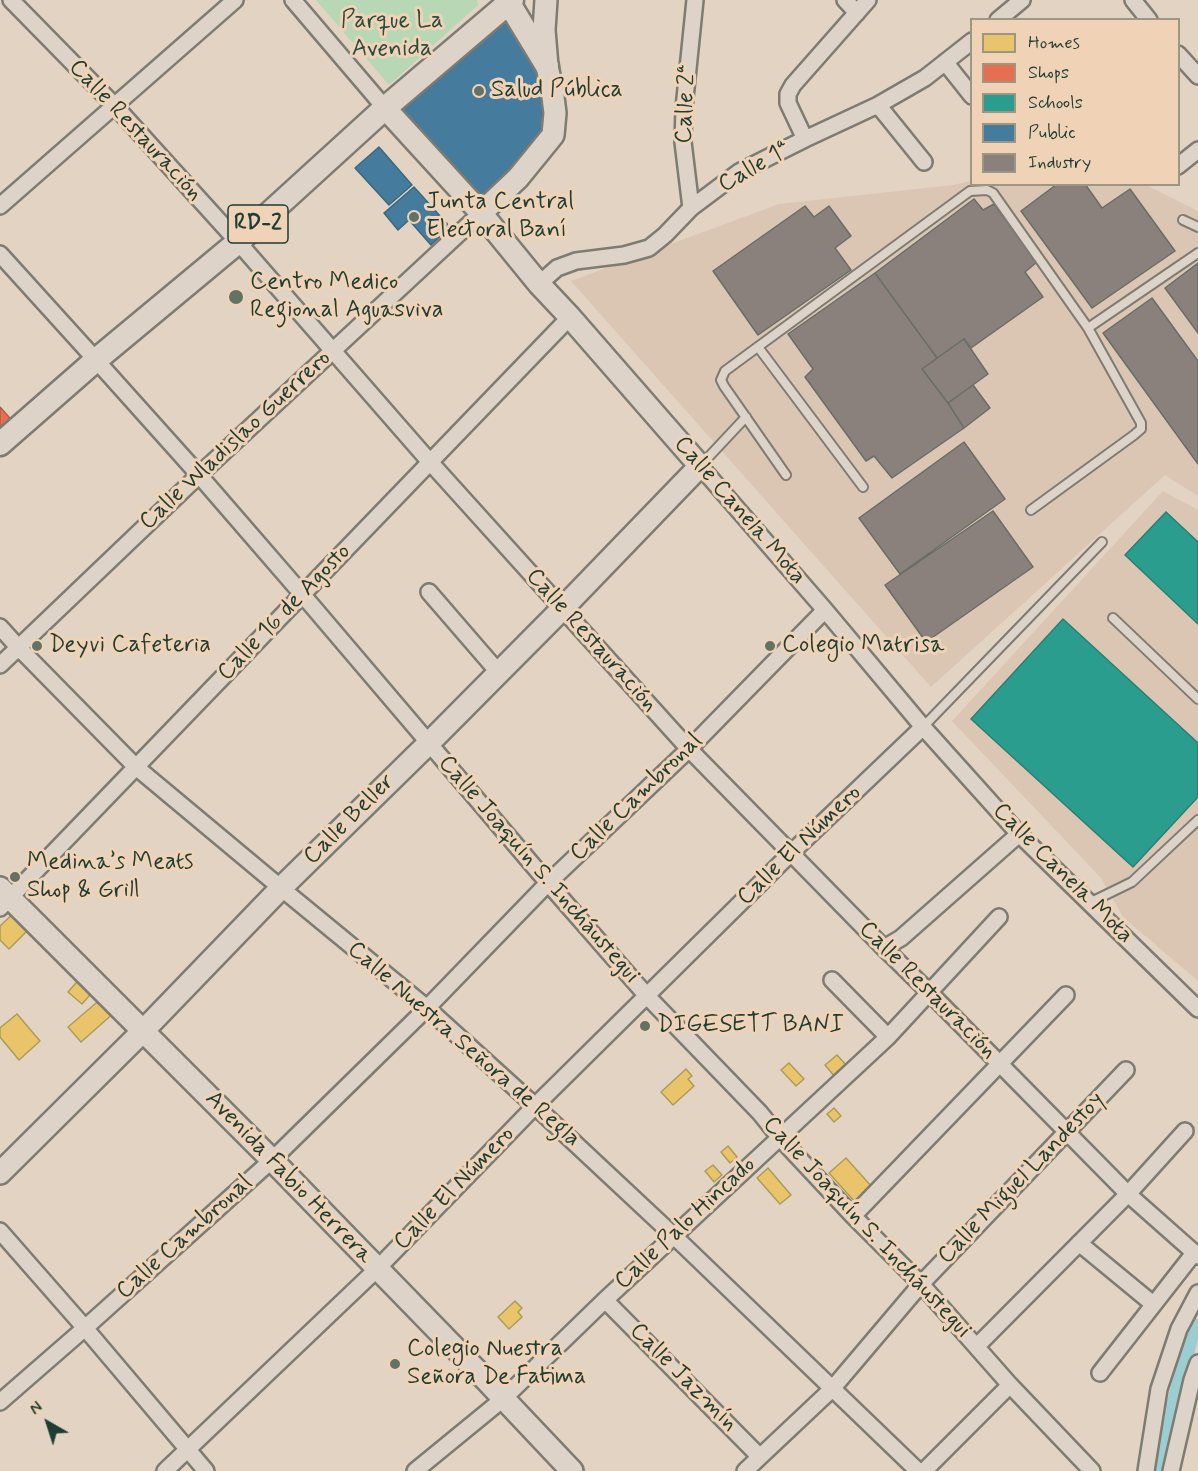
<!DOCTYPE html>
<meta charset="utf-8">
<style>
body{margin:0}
#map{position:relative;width:1198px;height:1471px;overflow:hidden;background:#e3d3c3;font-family:Mynerve,sans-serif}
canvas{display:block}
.legend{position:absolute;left:970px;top:18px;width:210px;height:168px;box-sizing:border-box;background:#f0d3b6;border:2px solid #9c9782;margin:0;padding:8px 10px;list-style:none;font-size:18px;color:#1f3d34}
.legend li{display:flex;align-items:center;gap:12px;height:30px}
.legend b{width:30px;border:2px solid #9c9782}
.north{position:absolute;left:18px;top:1393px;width:60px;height:60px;-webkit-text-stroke:4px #f0d3b6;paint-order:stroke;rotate:321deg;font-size:16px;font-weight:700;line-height:24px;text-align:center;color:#1f3d34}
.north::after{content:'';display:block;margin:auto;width:21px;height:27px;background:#1f3d34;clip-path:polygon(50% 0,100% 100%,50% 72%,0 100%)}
</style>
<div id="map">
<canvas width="1198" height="1471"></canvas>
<ul class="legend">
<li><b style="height:16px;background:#e9c46a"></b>Homes</li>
<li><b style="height:16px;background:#e76f51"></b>Shops</li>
<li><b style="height:16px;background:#2a9d8f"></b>Schools</li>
<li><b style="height:16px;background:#457b9d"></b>Public</li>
<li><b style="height:16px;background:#8a817c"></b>Industry</li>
</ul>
<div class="north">N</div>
</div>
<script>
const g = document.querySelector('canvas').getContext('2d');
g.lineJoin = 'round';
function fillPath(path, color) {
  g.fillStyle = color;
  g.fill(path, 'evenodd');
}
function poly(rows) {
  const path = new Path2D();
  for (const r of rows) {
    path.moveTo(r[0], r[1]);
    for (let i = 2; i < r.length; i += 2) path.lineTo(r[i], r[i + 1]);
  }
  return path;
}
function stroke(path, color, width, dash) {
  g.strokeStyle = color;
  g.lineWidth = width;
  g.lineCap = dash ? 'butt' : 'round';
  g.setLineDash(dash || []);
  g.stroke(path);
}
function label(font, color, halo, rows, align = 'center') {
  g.font = font + ' Mynerve,sans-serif';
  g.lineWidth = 6;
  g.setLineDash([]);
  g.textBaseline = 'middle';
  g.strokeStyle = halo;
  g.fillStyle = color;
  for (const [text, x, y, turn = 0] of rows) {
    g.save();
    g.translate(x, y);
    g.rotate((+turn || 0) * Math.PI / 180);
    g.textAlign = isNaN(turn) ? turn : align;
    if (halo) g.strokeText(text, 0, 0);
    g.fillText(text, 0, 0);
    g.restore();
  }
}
const built = poly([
 [971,181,972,184,1146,185,1198,211,1198,496,1165,475,931,687,571,281,779,204,953,185],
 [1163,491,1198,510,1198,981,1123,917,1101,878,952,721]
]);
const green = poly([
 [316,0,477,0,478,5,389,85]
]);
const homes = poly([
 [17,910,33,925,9,949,0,940,0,926,17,910],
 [83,975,97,987,82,1004,68,992,83,975],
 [102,998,115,1012,81,1042,68,1027,102,998],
 [17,1014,40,1041,19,1060,0,1037,0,1028,17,1014],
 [837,1055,847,1066,835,1077,825,1065,837,1055],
 [789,1063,804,1079,796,1086,781,1070,789,1063],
 [686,1069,692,1076,688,1079,694,1086,673,1105,661,1092,686,1069],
 [834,1108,841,1116,834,1122,827,1114,834,1108],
 [728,1146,737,1157,730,1163,721,1152,728,1146],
 [846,1158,872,1187,855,1202,829,1173,846,1158],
 [713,1165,722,1175,714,1182,705,1171,713,1165],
 [768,1168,791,1195,780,1204,757,1178,768,1168],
 [515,1301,522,1308,518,1312,522,1317,509,1329,498,1317,515,1301]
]);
const shops = poly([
 [0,407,17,426,0,431,0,407]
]);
const schools = poly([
 [1166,512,1198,542,1198,624,1125,555,1166,512],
 [1063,619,1198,743,1198,797,1133,867,971,719,1063,619]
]);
const public = poly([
 [506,17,539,71,544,135,479,202,395,111,506,17],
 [379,147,412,185,389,205,355,168,379,147],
 [414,187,450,227,431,245,409,220,398,230,384,213,414,187]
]);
const industry = poly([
 [1057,184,1085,184,1102,208,1130,189,1175,251,1092,308,1021,211,1057,184],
 [974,199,983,210,994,204,1037,262,1025,272,1043,297,971,348,964,339,937,358,875,273,974,199],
 [805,206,814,217,829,206,851,236,835,248,851,270,758,335,713,271,805,206],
 [1198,263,1198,333,1165,288,1198,263],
 [875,273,937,358,922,369,948,403,964,428,892,478,874,456,866,461,805,377,813,369,788,334,875,273],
 [1152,298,1198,361,1198,464,1103,333,1152,298],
 [964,339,988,374,948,403,922,369,964,339],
 [973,385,990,408,964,428,948,403,973,385],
 [964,442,1005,499,900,574,859,518,964,442],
 [993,511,1033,567,926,642,885,585,993,511]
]);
const canal = poly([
 [1158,1471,1166,1431,1191,1339,1198,1326]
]);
const lane = poly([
 [1183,220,1198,227],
 [1088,328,1198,253],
 [758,347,863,487],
 [702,464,746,417],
 [786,475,724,386,721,380,725,371,970,191,987,190,993,193,1088,328,1141,423,1141,429,1134,435,1031,510],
 [1113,618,1198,699],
 [923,727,1102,542],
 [1089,903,1132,882,1198,820]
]);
const street = poly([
 [11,0,115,106,238,242,430,462,689,749,884,948,930,993,1128,1194,1198,1256],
 [293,0,385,108],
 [845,0,857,13],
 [1133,0,1149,20],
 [998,20,1022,0],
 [1178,54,1198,76],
 [945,62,972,96],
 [878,105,924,162],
 [805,139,788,103,788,94,793,85,868,0],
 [1178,166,1198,150],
 [0,206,235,0],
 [691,208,683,142,684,108,695,0],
 [0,254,96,360,199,475,302,594,548,883,647,996,760,1113,780,1138,853,1216,921,1284,1010,1385,1092,1471],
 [539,284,557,268,576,261,624,255,649,248,665,235,691,208,739,172,805,139,878,105,925,78,972,41],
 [700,466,825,610,923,727,1019,834,1198,1009],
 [429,592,499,673],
 [0,627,18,647,136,767,281,888,427,1008,535,1106,674,1236,918,1471],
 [0,665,199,475,481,213],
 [0,908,570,317],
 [884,948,901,938,1019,834],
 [832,980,888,1037],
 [853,1216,1066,995],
 [0,1231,85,1328,206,1471],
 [1079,1243,1153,1304],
 [605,1300,760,1457],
 [977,1346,1128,1194,1185,1131],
 [1100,1373,1194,1253],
 [0,1402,85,1328,272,1160,427,1008,548,883,689,749,825,610],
 [165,1471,377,1269,535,1106,791,853,923,727],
 [415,1471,503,1399,605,1300,888,1037,999,917],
 [745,1471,832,1389,921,1284,1126,1070],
 [924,1471,1010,1385],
 [1146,1471,1159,1389,1179,1329,1198,1293],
 [1171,1471,1192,1380,1198,1363]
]);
const secondary = poly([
 [481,213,518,178,553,135,555,113,552,89,547,66,544,30,546,0],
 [0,888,272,1160,486,1380,572,1471],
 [0,1173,143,1031,281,888,429,743,562,609,700,466,570,317,539,284,481,213,385,108]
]);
const primary = poly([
 [507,0,547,66],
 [0,444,96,360,238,242,385,108,512,0]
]);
const markers = [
 [479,91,6,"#647266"],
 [414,217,6,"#647266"],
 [236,297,8,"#647266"],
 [37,646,6,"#647266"],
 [770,646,6,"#647266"],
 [15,877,6,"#647266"],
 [645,1026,6,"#647266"],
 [395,1364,6,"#647266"]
];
const shields = [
 [258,224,60]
];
const shieldNames = [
 ["RD-2",258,224]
];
const parkNames = [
 ["Parque La",392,22],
 ["Avenida",392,50]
];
const poiNames = [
 ["Salud Pública",491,91],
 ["Junta Central",426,203],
 ["Electoral Baní",426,231],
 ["Centro Medico",250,283],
 ["Regional Aguasviva",250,311],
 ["Deyvi Cafeteria",49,646],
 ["Colegio Matrisa",782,646],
 ["Medina’s Meats",27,863],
 ["Shop & Grill",27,891],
 ["DIGESETT BANI",657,1026],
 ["Colegio Nuestra",407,1350],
 ["Señora De Fatima",407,1378]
];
const streetNames = [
 ["Calle 2ª",687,104,-87],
 ["Calle Restauración",135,131,47],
 ["Calle 1ª",755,168,-30],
 ["Calle Wladislao Guerrero",236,441,-43],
 ["Calle Canela Mota",739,511,49],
 ["Calle 16 de Agosto",285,613,-46],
 ["Calle Restauración",591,641,48],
 ["Calle Cambronal",637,798,-44],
 ["Calle Beller",350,820,-45],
 ["Calle El Número",800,846,-44],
 ["Calle Joaquín S. Incháustegui",538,870,49],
 ["Calle Canela Mota",1062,874,45],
 ["Calle Restauración",927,991,45],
 ["Calle Nuestra Señora de Regla",463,1045,41],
 ["Avenida Fabio Herrera",288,1178,46],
 ["Calle Miguel Landestoy",1022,1179,-46],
 ["Calle El Número",455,1189,-46],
 ["Calle Palo Hincado",686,1224,-43],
 ["Calle Joaquín S. Incháustegui",866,1228,47],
 ["Calle Cambronal",185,1238,-42],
 ["Calle Jazmín",683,1378,45]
];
fillPath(built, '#dbc6b3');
fillPath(green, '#b7d7b5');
fillPath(homes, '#e9c46a');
stroke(homes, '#ac9c5a', 1.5);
fillPath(shops, '#e76f51');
stroke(shops, '#ab6048', 1.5);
fillPath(schools, '#2a9d8f');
stroke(schools, '#278074', 1.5);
fillPath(public, '#457b9d');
stroke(public, '#3a687e', 1.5);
fillPath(industry, '#8a817c');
stroke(industry, '#6a6d66', 1.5);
stroke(canal, '#9bced2', 14);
stroke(lane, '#7d7b72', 12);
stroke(street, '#7d7b72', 20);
stroke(secondary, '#7d7b72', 26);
stroke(primary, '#7d7b72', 27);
stroke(lane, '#ded3c8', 8);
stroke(street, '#ded3c8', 15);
stroke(secondary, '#ded3c8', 21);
stroke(primary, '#ded3c8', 22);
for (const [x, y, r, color] of markers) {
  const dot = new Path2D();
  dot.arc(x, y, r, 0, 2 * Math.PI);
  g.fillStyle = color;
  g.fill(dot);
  stroke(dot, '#f0d3b6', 2);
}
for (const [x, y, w] of shields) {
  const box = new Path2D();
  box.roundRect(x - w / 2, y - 19, w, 38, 4.5);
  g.fillStyle = '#f0d3b6';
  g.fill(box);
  stroke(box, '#1f3d34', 1.5);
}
label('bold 22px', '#1f3d34', null, shieldNames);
label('24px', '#2b4d40', '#f0d3b6', parkNames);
label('24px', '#1f3d34', '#f0d3b6', poiNames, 'left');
label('24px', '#1f3d34', '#f0d3b6', streetNames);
</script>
